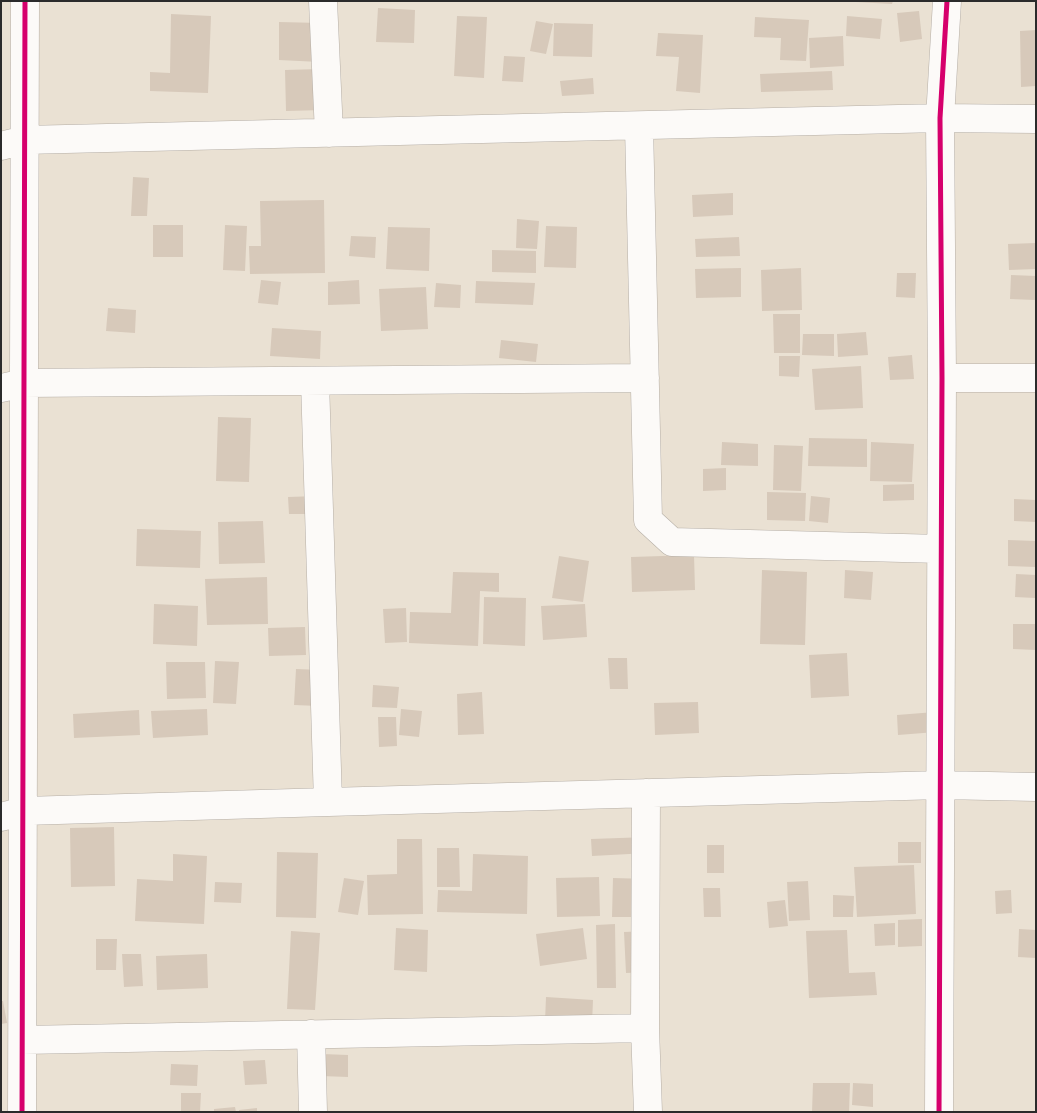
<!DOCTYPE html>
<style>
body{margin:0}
#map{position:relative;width:1037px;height:1113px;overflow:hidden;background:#eae1d3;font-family:Sriracha,sans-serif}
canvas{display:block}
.frame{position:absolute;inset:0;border:2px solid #2b2b2b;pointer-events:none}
</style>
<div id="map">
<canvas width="1037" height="1113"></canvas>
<div class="frame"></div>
</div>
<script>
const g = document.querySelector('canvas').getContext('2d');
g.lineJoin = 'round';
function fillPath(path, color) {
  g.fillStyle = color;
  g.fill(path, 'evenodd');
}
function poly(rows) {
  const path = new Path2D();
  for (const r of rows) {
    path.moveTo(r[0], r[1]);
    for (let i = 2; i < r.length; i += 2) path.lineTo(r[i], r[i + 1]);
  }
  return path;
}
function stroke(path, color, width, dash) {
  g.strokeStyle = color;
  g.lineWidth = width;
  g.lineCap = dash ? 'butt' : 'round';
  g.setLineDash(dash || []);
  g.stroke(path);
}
const building = poly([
 [838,1,893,1,892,4],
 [378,8,415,10,414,43,376,42],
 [919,11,922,39,900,42,897,13],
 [171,14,211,16,208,93,150,91,150,72,170,73],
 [457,16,487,17,484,78,454,76],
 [847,16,882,19,880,39,846,36],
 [755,17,809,20,806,61,780,60,781,38,754,37],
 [536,21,553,24,546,54,530,51],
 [279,22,320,23,320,62,279,60],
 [554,23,593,24,592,57,553,56],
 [1036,30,1036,86,1021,87,1020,31],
 [658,33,703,35,700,93,676,91,679,57,656,56],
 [843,36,844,66,810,68,809,38],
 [504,56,525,57,523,82,502,81],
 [321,69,323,110,286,111,285,70],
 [832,71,833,90,761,92,760,74],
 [593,78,594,94,562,96,560,81],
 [133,177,149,178,147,216,131,216],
 [733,193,733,215,693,217,692,195],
 [324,200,325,273,250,274,249,246,261,246,260,201],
 [517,219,539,221,537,249,516,248],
 [153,225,183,225,183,257,153,257],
 [225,225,247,226,245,271,223,270],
 [546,226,577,227,576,268,544,267],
 [388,227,430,228,429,271,386,269],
 [351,236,376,237,375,258,349,256],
 [739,237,740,256,696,257,695,239],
 [1036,243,1036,269,1009,270,1008,244],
 [492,250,536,251,536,273,492,272],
 [741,268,741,297,696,298,695,269],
 [801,268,802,310,762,311,761,270],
 [897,273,916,273,915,298,896,297],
 [1011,275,1036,276,1035,300,1010,299],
 [261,280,281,282,278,305,258,303],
 [359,280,360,304,328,305,328,282],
 [476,281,535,283,533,305,475,303],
 [436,283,461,285,460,308,434,307],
 [426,287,428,329,381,331,379,289],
 [108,308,136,310,135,333,106,331],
 [773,314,800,314,800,353,774,353],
 [272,328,321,331,320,359,270,356],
 [866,332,868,355,838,357,837,334],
 [803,334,834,334,834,356,802,355],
 [501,340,538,344,536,362,499,358],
 [912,355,914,379,890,380,888,357],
 [779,356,800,356,799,377,779,376],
 [861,366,863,408,815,410,812,369],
 [218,417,251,418,249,482,216,481],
 [809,438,867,439,867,467,808,466],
 [722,442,758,444,758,466,721,465],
 [871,442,914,444,912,482,870,481],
 [774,445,803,446,801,491,773,490],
 [726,468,726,490,703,491,703,469],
 [914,484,914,500,883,501,883,485],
 [767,492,806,493,805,521,767,520],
 [317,496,317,514,289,514,288,497],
 [811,496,830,498,828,523,809,521],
 [1014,499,1036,500,1036,522,1014,521],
 [263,521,265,563,219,564,218,522],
 [137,529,201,531,200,568,136,566],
 [1008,540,1036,541,1036,567,1008,566],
 [694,555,695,590,632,592,631,557],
 [559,556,589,561,583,602,552,598],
 [762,570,807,572,805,645,760,644],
 [845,570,873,572,871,600,844,598],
 [453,572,499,573,499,592,480,591,478,646,409,643,410,612,451,613],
 [1016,574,1036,575,1035,598,1015,597],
 [267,577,268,624,207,625,205,579],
 [484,597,526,598,525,646,483,644],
 [154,604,198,606,197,646,153,644],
 [585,604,587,637,543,640,541,606],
 [406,608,407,642,385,643,383,609],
 [1013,624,1036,624,1036,650,1013,649],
 [305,627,306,655,269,656,268,628],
 [847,653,849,696,811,698,809,655],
 [608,658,627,658,628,689,610,689],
 [215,661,239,662,236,704,213,703],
 [166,662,205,662,206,698,167,699],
 [296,669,321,670,319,706,294,705],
 [373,685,399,687,397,708,372,707],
 [482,692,484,734,458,735,457,694],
 [698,702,699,733,655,735,654,703],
 [207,709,208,735,153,738,151,711],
 [401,709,422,711,419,737,399,735],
 [139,710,140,735,74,738,73,714],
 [935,712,936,732,898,735,897,715],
 [378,717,396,717,397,746,379,747],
 [114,827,115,886,71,887,70,828],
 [648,837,648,853,592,856,591,839],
 [397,839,422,839,423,914,368,915,367,875,397,874],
 [898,842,921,842,921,863,898,863],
 [707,845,724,845,724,873,707,873],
 [437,848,459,848,460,887,437,887],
 [277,852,318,853,316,918,276,917],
 [173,854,207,856,204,924,135,921,137,879,173,881],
 [473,854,528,856,527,914,437,912,438,890,472,891],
 [914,865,916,914,857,917,854,867],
 [599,877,600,916,557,917,556,878],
 [344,878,364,881,358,915,338,912],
 [613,878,649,879,648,917,612,917],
 [808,881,810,920,789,921,787,882],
 [215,882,242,883,241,903,214,902],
 [703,888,720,888,721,917,704,917],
 [1011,890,1012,913,996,914,995,891],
 [833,895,854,896,853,917,833,917],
 [785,900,788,926,769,928,767,902],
 [922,919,922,946,898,947,898,920],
 [895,923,895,945,875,946,874,924],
 [615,924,616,988,597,988,596,925],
 [396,928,428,930,427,972,394,970],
 [583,928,587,959,540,966,536,934],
 [1019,929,1036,930,1036,958,1018,957],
 [847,930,849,973,875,972,877,995,809,998,806,931],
 [291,931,320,933,315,1010,287,1009],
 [649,931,651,972,626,973,624,932],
 [96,939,117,939,116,970,96,970],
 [122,954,141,954,143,986,124,987],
 [207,954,208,988,157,990,156,956],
 [546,997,593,1000,592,1024,545,1022],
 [1,1001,3,1001,7,1023,1,1024],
 [322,1054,348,1055,348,1077,321,1076],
 [265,1060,267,1084,245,1085,243,1061],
 [171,1064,198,1065,197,1086,170,1085],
 [813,1083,850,1083,849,1112,812,1112],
 [853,1083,873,1084,873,1107,852,1105],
 [181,1093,201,1093,200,1112,181,1112],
 [235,1107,236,1112,214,1112,214,1109],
 [257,1108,257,1112,239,1112,239,1110]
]);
const street = poly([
 [323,1,329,133],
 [639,126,648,520,672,542,941,549],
 [1,146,24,140,940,118,1036,119],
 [942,378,1036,378],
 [315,381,328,802],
 [1,388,24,383,645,378],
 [646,793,645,1028,648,1112],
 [1,817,24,811,328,802,941,785,1036,787],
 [311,1034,313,1112],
 [23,1040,645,1028],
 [22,1112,25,1],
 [939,1112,942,378,940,118,947,1]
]);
const cycleway = poly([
 [22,1112,25,1],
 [939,1112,942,378,940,118,947,1]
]);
fillPath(building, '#d7c9ba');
stroke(street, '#b5aea6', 29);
stroke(street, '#fcfaf8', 28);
stroke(cycleway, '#d6006c', 5);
</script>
